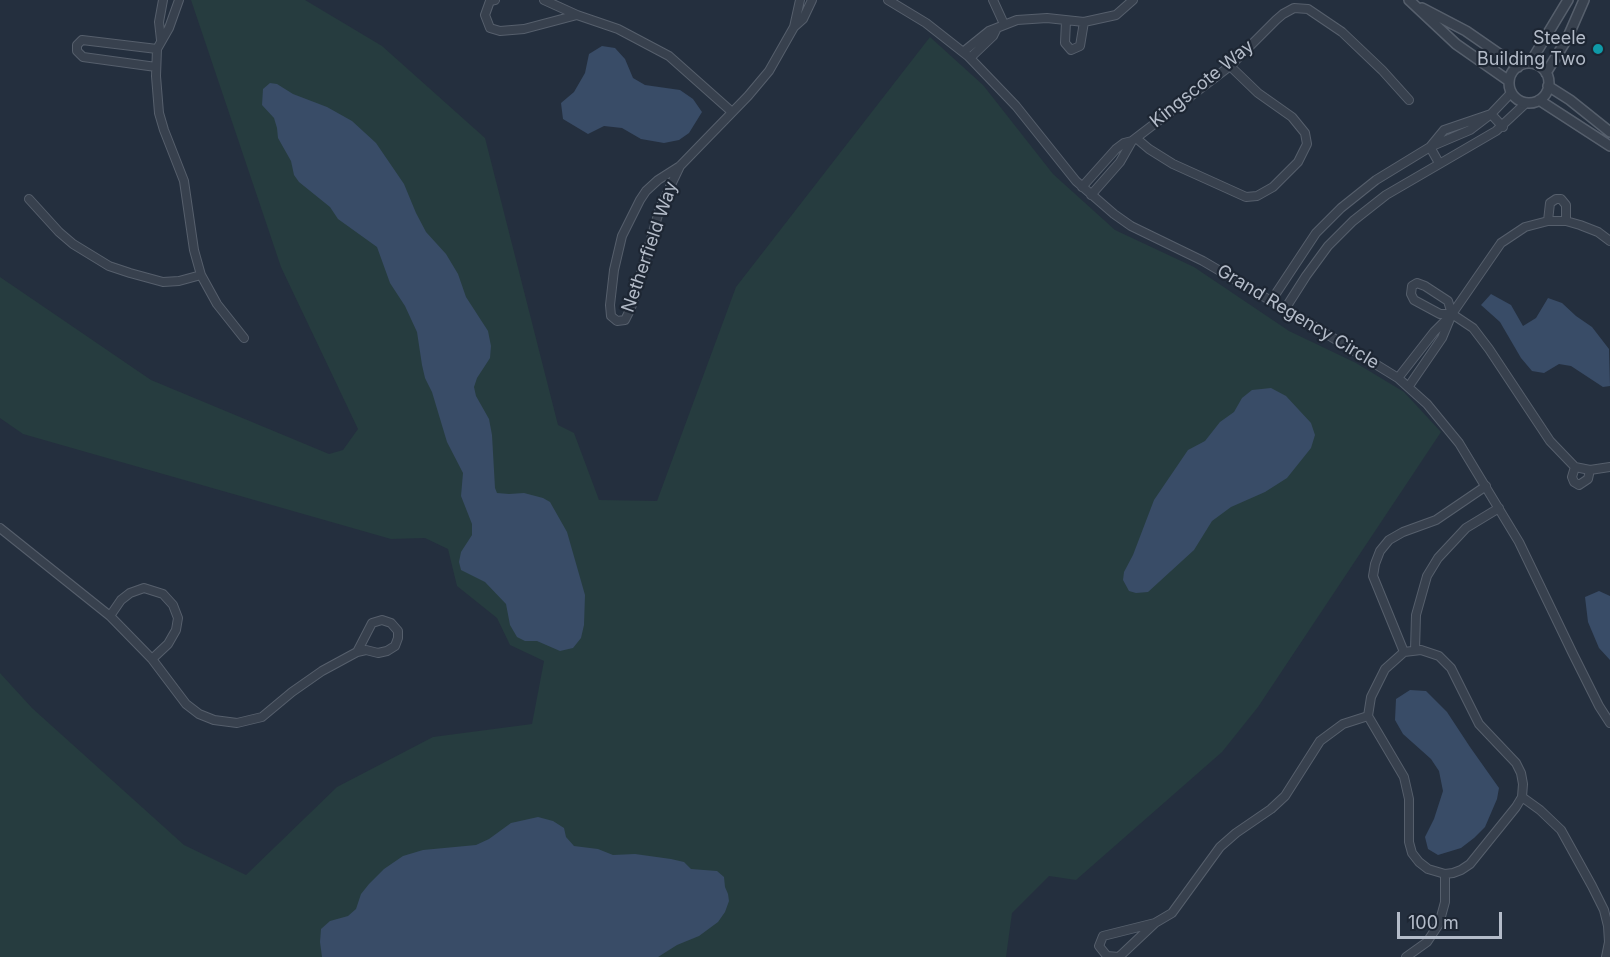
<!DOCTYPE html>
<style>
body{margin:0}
#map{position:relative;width:1610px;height:957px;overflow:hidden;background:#242f3e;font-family:Inter,sans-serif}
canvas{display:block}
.scale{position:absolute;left:1397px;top:912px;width:105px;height:27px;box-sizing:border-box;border:3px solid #b4bcc9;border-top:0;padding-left:8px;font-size:18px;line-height:21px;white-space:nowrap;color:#b4bcc9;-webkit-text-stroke:4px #1d2633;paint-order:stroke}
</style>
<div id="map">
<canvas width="1610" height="957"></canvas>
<div class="scale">100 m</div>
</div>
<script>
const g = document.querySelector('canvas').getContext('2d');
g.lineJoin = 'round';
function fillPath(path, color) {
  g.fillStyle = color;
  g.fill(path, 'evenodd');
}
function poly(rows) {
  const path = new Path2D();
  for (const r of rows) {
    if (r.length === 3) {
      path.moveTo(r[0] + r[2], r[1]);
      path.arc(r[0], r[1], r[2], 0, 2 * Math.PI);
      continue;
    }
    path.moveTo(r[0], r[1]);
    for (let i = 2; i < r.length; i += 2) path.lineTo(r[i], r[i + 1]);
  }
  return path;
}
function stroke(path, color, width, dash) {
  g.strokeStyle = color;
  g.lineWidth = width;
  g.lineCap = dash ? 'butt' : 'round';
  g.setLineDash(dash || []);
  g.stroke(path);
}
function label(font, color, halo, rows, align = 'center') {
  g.font = font + ' Inter,sans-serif';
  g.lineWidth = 4.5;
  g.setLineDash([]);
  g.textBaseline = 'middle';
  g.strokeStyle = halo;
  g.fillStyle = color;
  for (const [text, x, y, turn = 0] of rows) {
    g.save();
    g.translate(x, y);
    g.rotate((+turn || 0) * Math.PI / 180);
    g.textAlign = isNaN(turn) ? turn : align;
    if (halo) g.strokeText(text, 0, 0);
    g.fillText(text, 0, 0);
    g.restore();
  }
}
const green = poly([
 [191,0,305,0,382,46,485,138,558,425,574,433,599,500,657,501,736,287,930,37,983,85,1053,174,1115,230,1194,267,1289,331,1356,363,1404,392,1441,432,1258,707,1222,752,1076,880,1049,876,1012,913,1006,957,0,957,0,673,32,708,184,845,246,875,337,787,433,737,532,724,544,661,510,645,497,618,457,586,448,549,425,538,391,539,23,434,0,418,0,277,151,380,329,454,343,450,358,429,281,267]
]);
const water = poly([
 [602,46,615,48,625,59,633,78,645,85,680,90,693,99,702,112,689,133,679,140,664,143,641,139,622,128,604,126,588,134,563,119,561,103,574,92,585,73,589,54],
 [270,83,277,84,293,94,327,107,352,121,376,143,404,184,416,213,426,232,446,254,458,274,466,297,488,331,491,346,490,358,477,378,474,387,476,396,489,419,492,435,495,488,497,493,509,494,524,493,543,498,550,502,567,532,585,595,584,625,581,638,573,648,560,651,537,641,525,641,517,637,510,625,506,604,485,582,461,570,459,562,461,552,472,535,472,524,461,496,463,473,447,442,432,392,425,378,422,365,417,332,405,306,390,283,377,247,338,219,330,207,299,182,294,175,291,161,278,138,277,128,274,118,262,105,263,89],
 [1491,294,1511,305,1523,326,1536,318,1548,298,1562,303,1576,316,1592,327,1609,349,1610,386,1603,387,1571,366,1559,364,1544,373,1532,371,1521,358,1500,322,1481,305],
 [1271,388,1286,396,1311,423,1315,435,1311,448,1287,478,1265,492,1231,507,1212,521,1194,550,1148,592,1136,593,1129,591,1123,580,1124,572,1133,555,1154,500,1188,450,1205,441,1220,422,1234,412,1242,398,1252,390],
 [1599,591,1610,596,1610,660,1599,648,1588,622,1585,597],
 [1410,690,1426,691,1447,712,1470,747,1499,788,1497,799,1485,827,1474,838,1461,848,1438,855,1428,849,1425,837,1434,819,1443,791,1439,771,1431,759,1403,734,1395,720,1396,699],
 [538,817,553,821,564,828,566,837,574,846,598,849,613,855,635,854,671,859,684,862,691,869,717,871,724,877,725,887,728,894,729,901,725,912,718,922,699,936,677,945,658,957,322,957,320,942,321,929,330,921,348,916,356,909,361,894,369,884,384,869,403,856,423,850,476,845,489,839,511,823]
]);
const minor = poly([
 [179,0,169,28,157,49,156,76,159,113,164,130,184,181,194,250,201,275,217,304,244,338],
 [495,0,490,1,485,15,490,28,500,31,524,29,577,15,544,0],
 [888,0,926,23,968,56,1016,106,1076,181,1114,214,1131,226,1203,261,1312,325,1398,378,1427,404,1459,443,1519,542,1573,654,1599,706,1610,723],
 [993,0,1004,24],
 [577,15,618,29,669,56,732,112],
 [1066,21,1065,43,1071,50,1080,46,1084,22],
 [794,27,803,19,812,0],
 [161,40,159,22,163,0],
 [963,52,989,31,1017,20,1047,18,1084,22,1116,15,1133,0],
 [970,58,993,36,996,30],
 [156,67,83,57,77,51,77,45,82,40,157,49],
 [1491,114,1503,127],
 [1136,138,1149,149,1173,164,1246,197,1257,196,1273,187,1298,162,1307,144,1305,133,1292,117,1258,93,1230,66],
 [1439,163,1430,147,1470,130,1491,114,1511,93],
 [680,166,660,208,631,308,625,320,617,321,611,316,610,305,614,270,622,236,640,200,646,191,658,180,680,166],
 [680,166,748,96,769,71,794,27,800,0],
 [1082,187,1116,149,1124,143,1132,141,1230,66,1276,20,1283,14,1294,8,1308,9,1342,32,1382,70,1409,100],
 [1091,195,1120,162,1132,141],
 [29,199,59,232,73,244,109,266,130,273,163,282,179,281,201,275],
 [1548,221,1550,203,1556,199,1561,199,1566,205,1566,221],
 [1271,301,1316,233,1341,208,1376,180,1430,147,1444,130,1491,114],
 [1285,309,1306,276,1328,246,1353,221,1386,195,1496,131,1526,103],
 [1452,314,1448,301,1425,286,1417,283,1412,286,1411,294,1414,300,1440,314,1452,314,1473,328,1489,349,1550,441,1575,467,1590,470,1610,467],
 [1398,378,1434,332,1451,315],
 [1409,386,1442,338,1452,314,1501,243,1525,227,1548,221,1566,221,1580,225,1598,232,1610,241],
 [1575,467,1572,477,1574,482,1579,485,1588,479,1590,470],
 [0,528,110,616,152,659,186,704,199,714,214,720,237,723,262,717,292,692,322,671,357,652,366,650,378,653,387,651,395,646,398,638,398,631,391,623,382,620,372,623,357,652],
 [110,616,121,600,130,593,144,588,163,594,173,605,178,618,176,630,168,644,152,659],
 [1415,650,1416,615,1427,576,1438,558,1466,528,1499,508],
 [1421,650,1439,656,1451,668,1479,724,1516,763,1521,773,1523,784,1522,797,1516,807,1470,864,1461,870,1453,873,1445,874,1428,869,1419,862,1412,853,1409,842,1409,799,1404,777,1368,716,1371,697,1385,669,1404,652,1421,650],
 [1404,652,1373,576,1375,564,1380,551,1389,540,1403,532,1436,520,1486,486],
 [1522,797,1540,810,1561,830,1592,886,1604,910,1608,926,1609,942,1606,957],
 [1155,923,1103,936,1099,946,1107,956,1119,957,1155,923,1172,913,1220,847,1236,833,1271,809,1285,796,1320,741,1343,724,1368,716],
 [1406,957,1427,942,1439,924,1445,902,1445,874]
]);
const tertiary = poly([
 [1409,0,1456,44,1509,81],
 [1422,8,1466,31,1518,67],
 [1530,63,1568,0],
 [1529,83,20],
 [1546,73,1567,39,1584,0],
 [1548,86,1570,100,1610,132],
 [1539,100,1610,146]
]);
const markers = [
 [1598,49,6,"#0f9aa8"]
];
const poiNames = [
 ["Steele",1586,39],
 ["Building Two",1586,60]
];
const streetNames = [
 ["Kingscote Way",1202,84,-39],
 ["Netherfield Way",650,247,-71],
 ["Grand Regency Circle",1298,317,31]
];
fillPath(green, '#263c3f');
fillPath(water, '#394c67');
stroke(minor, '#565f6c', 10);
stroke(tertiary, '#565f6c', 12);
stroke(minor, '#38414e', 8);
stroke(tertiary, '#38414e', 9);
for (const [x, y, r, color] of markers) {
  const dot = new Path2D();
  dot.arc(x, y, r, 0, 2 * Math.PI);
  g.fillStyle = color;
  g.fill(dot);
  stroke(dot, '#1d2633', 2);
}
label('18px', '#b4bcc9', '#1d2633', poiNames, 'right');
label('18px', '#b4bcc9', '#1d2633', streetNames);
</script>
